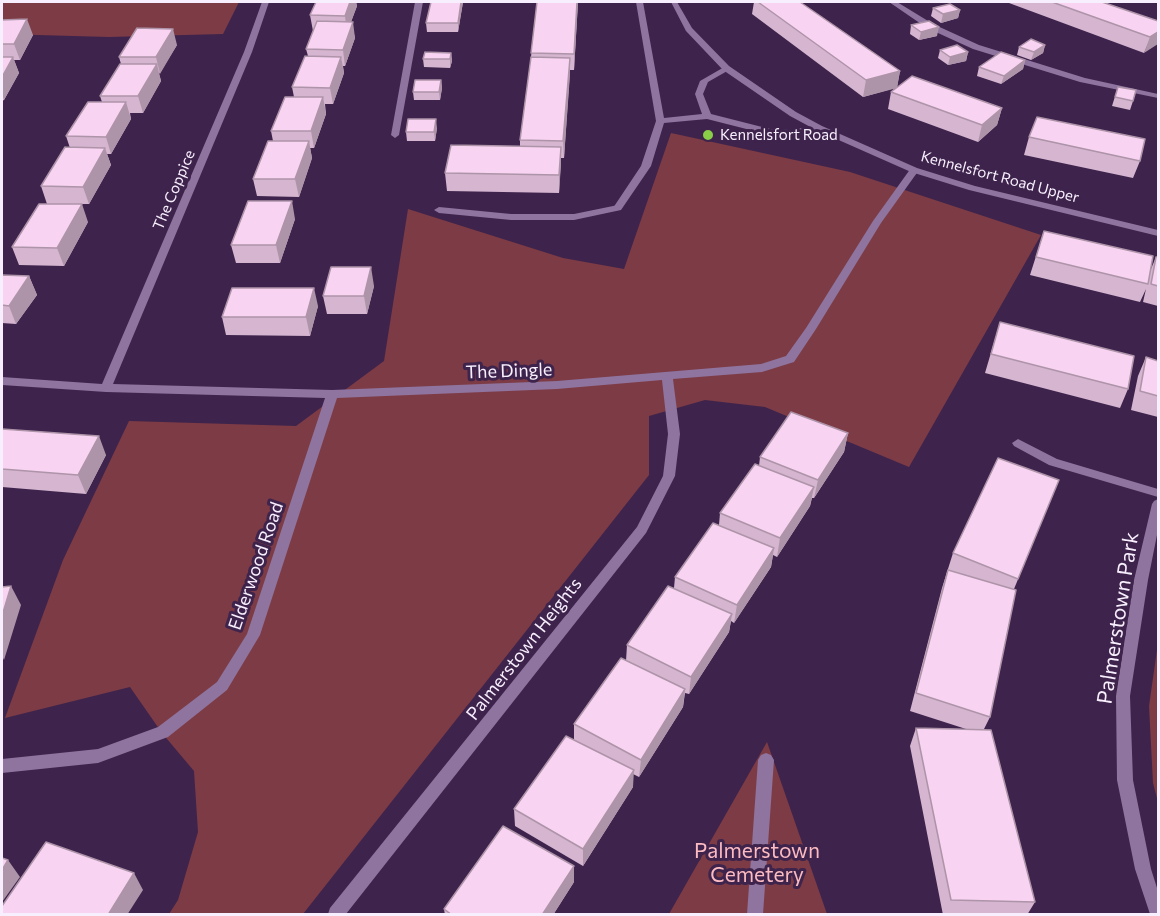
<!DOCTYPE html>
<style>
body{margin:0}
#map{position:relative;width:1160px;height:916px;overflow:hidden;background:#3e244c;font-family:Commissioner,sans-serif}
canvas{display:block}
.frame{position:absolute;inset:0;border:3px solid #f8effe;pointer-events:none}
</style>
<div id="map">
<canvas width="1160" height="916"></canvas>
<div class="frame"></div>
</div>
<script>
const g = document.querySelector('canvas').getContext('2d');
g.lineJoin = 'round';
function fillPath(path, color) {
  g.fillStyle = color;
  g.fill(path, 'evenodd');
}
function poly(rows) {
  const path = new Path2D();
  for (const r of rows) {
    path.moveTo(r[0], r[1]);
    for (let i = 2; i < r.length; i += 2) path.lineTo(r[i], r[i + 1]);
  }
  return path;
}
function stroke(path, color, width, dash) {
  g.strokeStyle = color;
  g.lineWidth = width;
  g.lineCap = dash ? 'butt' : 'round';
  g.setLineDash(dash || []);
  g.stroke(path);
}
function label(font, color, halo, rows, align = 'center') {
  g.font = font + ' Commissioner,sans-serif';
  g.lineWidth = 6;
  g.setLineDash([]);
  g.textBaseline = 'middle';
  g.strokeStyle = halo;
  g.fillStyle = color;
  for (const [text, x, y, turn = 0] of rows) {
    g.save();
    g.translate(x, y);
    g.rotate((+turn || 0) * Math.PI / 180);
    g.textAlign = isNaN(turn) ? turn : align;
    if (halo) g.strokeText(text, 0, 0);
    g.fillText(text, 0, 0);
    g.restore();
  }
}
const green = poly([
 [2,2,239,2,223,34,109,37,2,34],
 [671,133,850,172,1041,235,909,467,765,407,705,400,649,416,649,475,303,914,169,914,178,900,198,832,194,771,162,733,130,687,5,718,63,560,129,421,296,426,384,361,408,209,563,258,624,269],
 [1158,643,1158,802,1153,783,1149,706],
 [767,742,827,914,669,914]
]);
const service = poly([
 [415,2,423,2,399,135,395,138,391,135,415,2],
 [889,2,897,2,933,24,979,45,1085,78,1158,94,1158,98,1080,82,973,49,927,28,889,2],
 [618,205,621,206,621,210,574,220,511,220,439,213,434,210,439,207,511,214,574,214,618,205],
 [766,753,771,755,774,760,763,914,747,914,758,760,761,755,766,753]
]);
const minor = poly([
 [262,2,269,2,252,52,113,384,332,390,557,381,761,364,786,356,806,328,873,221,911,168,914,167,919,170,881,223,816,329,794,362,762,372,673,379,680,434,675,476,646,533,346,914,328,914,330,908,637,527,663,476,668,434,662,380,557,389,337,398,260,635,227,690,168,737,98,763,2,773,2,759,98,749,158,727,217,682,247,634,325,398,106,392,2,385,2,377,102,384,244,52,262,2],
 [636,2,643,2,664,118,702,114,695,94,700,81,726,66,730,68,729,70,708,82,703,94,711,114,770,129,790,130,819,125,823,128,819,131,790,136,770,135,707,119,664,123,651,166,621,210,615,210,613,208,641,166,656,121,636,2],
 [1018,439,1057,459,1158,489,1158,497,1049,465,1014,446,1012,443,1018,439],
 [1158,499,1158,530,1148,580,1130,696,1133,780,1151,869,1158,891,1158,914,1150,914,1135,869,1117,780,1116,696,1134,580,1152,504,1154,501,1158,499]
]);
const tertiary = poly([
 [671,2,677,2,692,28,729,66,796,112,822,126,917,168,975,186,1158,230,1158,236,969,190,911,172,816,130,790,116,723,70,686,31,671,2]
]);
const wall = poly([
 [316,2,356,2,357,6,351,22,355,38,345,66,343,66,344,73,333,104,325,104,326,114,314,148,310,148,312,158,299,197,257,196,253,179,273,141,271,131,294,97,292,87,308,56,306,49,313,31,310,15],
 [463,2,458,32,427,32,426,23],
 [537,2,578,2,574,70,570,70,564,158,561,158,559,193,447,191,445,173,520,147,520,140,531,57],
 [754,2,800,2,900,71,897,87,1002,108,997,125,978,142,888,109,891,92,895,88,863,97,752,14],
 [1010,2,1102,2,1158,21,1144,53,1009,3],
 [933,8,960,10,958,18,941,23,931,16],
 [2,20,33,35,20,60,14,60,19,73,4,100,2,101],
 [911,25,937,36,919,40,910,34],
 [177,45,159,74,161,81,143,113,130,113,131,119,111,154,107,154,111,165,89,204,47,204,41,186,70,148,66,136,102,102,100,96,121,64,119,57],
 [1045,45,1043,53,1031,60,1017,55,1019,47],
 [940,50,968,52,966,61,948,65,938,58],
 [451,53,452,61,450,68,424,67,423,59],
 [1025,60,1023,69,1001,84,977,76,979,67],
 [441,80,442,88,440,100,414,100,413,92],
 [1118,87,1133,101,1130,110,1112,106],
 [437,128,435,141,407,141,406,132],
 [1029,137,1140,161,1133,178,1024,155],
 [295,219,280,263,236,263,231,245],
 [88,222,64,266,19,265,12,247],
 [1044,231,1151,269,1156,257,1158,257,1158,306,1143,302,1146,289,1140,302,1030,275],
 [2,275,29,276,37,295,16,324,2,323],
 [374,286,367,314,327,314,323,296],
 [318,306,310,336,226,335,222,317],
 [1000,322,1128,389,1120,408,985,373],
 [1146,357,1158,361,1158,417,1131,410,1138,376],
 [2,429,106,455,86,494,2,487],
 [848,433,844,452,814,498,812,498,810,506,777,557,773,555,771,567,734,623,731,621,729,632,689,694,685,693,683,707,639,777,633,774,633,787,583,866,515,826,514,809,574,740,574,724,626,661,627,645,674,588,675,577,719,525,720,513,759,466,760,457],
 [1059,480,1014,589,990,717,984,729,1035,902,1027,915,943,915,910,746,916,728,966,729,910,711,942,588,953,553],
 [574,882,553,915,445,915,444,909]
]);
const shadedWall = poly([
 [350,2,356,2,357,6,347,32,345,16],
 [461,2,463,2,458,32,458,23],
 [577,2,578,2,574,70,574,54],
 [960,10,958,18,941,23,943,14],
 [27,19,33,35,20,60,14,44],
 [353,22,355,38,345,66,343,50],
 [939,27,937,36,919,40,921,32],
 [173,29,177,45,160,74,156,57],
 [1158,32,1158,44,1144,53,1150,37],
 [1045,45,1043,53,1031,60,1034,52],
 [968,52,966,61,948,65,950,57],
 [451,53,452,61,450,68,450,59],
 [13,57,19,73,4,100,2,94,2,77],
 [341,57,344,73,333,104,330,88],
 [570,58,570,75,564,158,563,141],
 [1025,60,1023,69,1001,84,1004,76],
 [157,64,161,81,143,113,138,96],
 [900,71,897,88,863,97,866,80],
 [441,80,442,88,440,100,439,92],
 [323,97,326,114,314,148,311,131],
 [126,102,131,119,111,154,106,137],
 [1002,108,997,125,978,142,982,125],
 [436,119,437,128,435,141,434,132],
 [309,141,312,158,299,197,295,179],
 [561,147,561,165,559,193,559,175],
 [105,148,111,165,89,204,83,187],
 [292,201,295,219,280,263,276,245],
 [82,204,88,222,64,266,57,248],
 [371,267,374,286,367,314,364,296],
 [29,276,37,295,16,324,9,306],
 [314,288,318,306,310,336,306,317],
 [848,433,844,452,814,498,818,480],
 [99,436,106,455,86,494,78,475],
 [814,487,810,506,777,557,780,538],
 [774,548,771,567,734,623,737,605],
 [11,586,21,605,4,660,2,656,2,616],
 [732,614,729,632,689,694,691,677],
 [685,689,683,707,639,777,641,760],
 [634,770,633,787,583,866,583,849],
 [8,860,20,877,2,902,2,870],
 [574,866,574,882,553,915,542,915],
 [134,873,143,890,127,915,108,915]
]);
const building = poly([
 [316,2,350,2,345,16,310,15,316,2],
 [431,2,461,2,458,23,426,23,431,2],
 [537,2,577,2,574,54,531,53,537,2],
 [758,2,800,2,900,71,866,80,758,2],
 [1052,2,1102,2,1158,21,1158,32,1150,37,1052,2],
 [950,4,960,10,943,14,933,8,950,4],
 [27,19,14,44,2,44,2,20,27,19],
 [317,21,353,22,343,50,306,49,317,21],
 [929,21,939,27,921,32,911,25,929,21],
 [137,28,173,29,156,57,119,57,137,28],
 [1031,39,1045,45,1034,52,1019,47,1031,39],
 [957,45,968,52,950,57,940,50,957,45],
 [425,52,451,53,450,59,423,59,425,52],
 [1001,52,1025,60,1004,76,979,67,1001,52],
 [305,56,341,57,330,88,292,87,305,56],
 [2,57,13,57,2,77,2,57],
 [531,57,570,58,563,141,520,140,531,57],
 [120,64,157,64,138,96,100,96,120,64],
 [912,76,1002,108,982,125,891,92,912,76],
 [415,80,441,80,439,92,413,92,415,80],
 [1118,87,1136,90,1133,101,1115,97,1118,87],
 [285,97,323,97,311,131,271,131,285,97],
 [88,102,126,102,106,137,66,136,88,102],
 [1037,117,1145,139,1140,161,1029,137,1037,117],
 [408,119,436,119,434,132,406,132,408,119],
 [268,141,309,141,295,179,253,179,268,141],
 [451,145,561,147,559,175,445,173,451,145],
 [65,147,105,148,83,187,41,186,65,147],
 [248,201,292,201,276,245,231,245,248,201],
 [39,204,82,204,57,248,12,247,39,204],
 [1044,231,1153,256,1148,284,1036,257,1044,231],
 [1156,257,1158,257,1158,286,1151,284,1156,257],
 [331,267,371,267,364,296,323,296,331,267],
 [2,275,29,276,9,306,2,305,2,275],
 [232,288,314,288,306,317,222,317,232,288],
 [1000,322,1134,356,1128,389,991,354,1000,322],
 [1146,357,1158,361,1158,396,1140,391,1146,357],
 [791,412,848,433,818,480,760,457,791,412],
 [2,429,99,436,78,475,2,469,2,429],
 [998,458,1059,480,1018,579,953,553,998,458],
 [755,464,814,487,780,538,720,513,755,464],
 [713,523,774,548,737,605,675,577,713,523],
 [948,570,1016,590,990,717,916,693,948,570],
 [11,586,2,616,2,587,11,586],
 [668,586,732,614,691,677,627,645,668,586],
 [621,658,685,689,641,760,574,724,621,658],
 [916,728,991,730,1035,902,951,900,916,728],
 [566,736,634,770,583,849,514,809,566,736],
 [503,826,574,866,542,915,452,915,444,909,503,826],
 [46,842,134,873,108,915,2,915,2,906,46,842],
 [2,858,8,860,2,870,2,858]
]);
const markers = [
 [708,135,6,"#8ace47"]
];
const farPoinames = [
 ["Kennelsfort Road",720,135]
];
const farStreetnames = [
 ["Kennelsfort Road Upper",1000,177,15],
 ["The Coppice",174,190,-67]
];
const streetNames = [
 ["The Dingle",509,371,-2],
 ["Elderwood Road",256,566,-71],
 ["Palmerstown Heights",524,649,-52]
];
const nearStreetnames = [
 ["Palmerstown Park",1118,618,-81]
];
const nearParknames = [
 ["Palmerstown",757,851],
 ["Cemetery",757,875]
];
fillPath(green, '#7d3b45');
fillPath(service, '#8e749e');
fillPath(minor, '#8e749e');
fillPath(tertiary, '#8e749e');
fillPath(wall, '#d5b5d0');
fillPath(shadedWall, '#ae94a9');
fillPath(building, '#f8d3f2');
stroke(building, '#ae94a9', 1.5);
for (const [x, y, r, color] of markers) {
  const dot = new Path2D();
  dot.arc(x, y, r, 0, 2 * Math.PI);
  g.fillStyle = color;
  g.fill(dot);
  stroke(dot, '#3e244c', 2);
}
label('15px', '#f8effe', '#3e244c', farPoinames, 'left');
label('15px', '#f8effe', '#3e244c', farStreetnames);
label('18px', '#f8effe', '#3e244c', streetNames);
label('21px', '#f8effe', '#3e244c', nearStreetnames);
label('21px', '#fcbbc1', '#3e244c', nearParknames);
</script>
